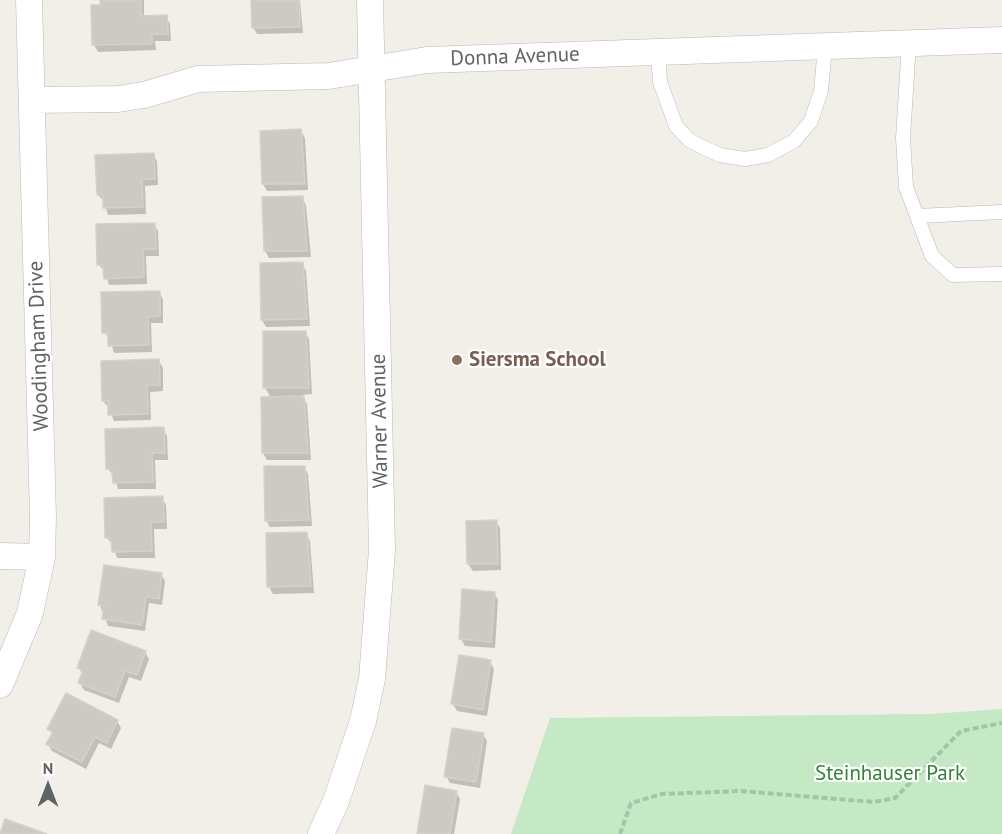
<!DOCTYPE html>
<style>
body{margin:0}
#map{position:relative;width:1002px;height:834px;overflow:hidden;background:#f1efe8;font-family:"PT Sans",sans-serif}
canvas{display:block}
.north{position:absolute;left:18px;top:756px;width:60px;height:60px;-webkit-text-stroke:4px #fff;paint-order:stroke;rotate:0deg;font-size:16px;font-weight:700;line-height:24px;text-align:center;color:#5f6368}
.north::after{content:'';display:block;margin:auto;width:21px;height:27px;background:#5f6368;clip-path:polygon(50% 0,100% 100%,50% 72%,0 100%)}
</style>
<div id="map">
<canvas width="1002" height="834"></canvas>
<div class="north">N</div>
</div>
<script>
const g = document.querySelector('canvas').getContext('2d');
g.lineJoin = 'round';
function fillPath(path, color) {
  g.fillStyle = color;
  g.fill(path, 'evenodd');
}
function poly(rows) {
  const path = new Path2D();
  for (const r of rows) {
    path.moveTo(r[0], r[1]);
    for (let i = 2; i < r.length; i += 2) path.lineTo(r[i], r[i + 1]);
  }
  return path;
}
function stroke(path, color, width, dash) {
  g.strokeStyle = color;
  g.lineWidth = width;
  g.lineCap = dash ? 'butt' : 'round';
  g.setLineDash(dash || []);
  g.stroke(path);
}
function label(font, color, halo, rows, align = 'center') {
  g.font = font + ' "PT Sans",sans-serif';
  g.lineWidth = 4.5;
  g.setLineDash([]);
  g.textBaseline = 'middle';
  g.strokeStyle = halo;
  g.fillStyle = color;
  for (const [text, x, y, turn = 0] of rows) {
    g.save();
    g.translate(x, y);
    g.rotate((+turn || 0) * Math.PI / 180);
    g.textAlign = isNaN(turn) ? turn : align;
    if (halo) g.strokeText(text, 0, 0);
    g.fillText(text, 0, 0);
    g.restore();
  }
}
const green = poly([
 [1002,709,1002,834,511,834,550,718,930,714]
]);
const shadow = poly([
 [102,0,144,0,144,18,166,17,170,24,171,41,155,41,156,50,98,52,94,45],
 [253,0,300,0,303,33,257,34,253,27],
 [301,131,305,138,308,190,267,191,263,184],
 [153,154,157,161,158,185,145,186,146,214,108,215,104,201,98,195],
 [302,198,306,205,311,257,269,258,265,251],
 [154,224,158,231,159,256,146,256,147,284,109,285,105,272,99,265],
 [302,264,306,271,310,326,266,327,262,320],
 [159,292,163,299,163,323,151,323,152,352,114,353,110,339,104,332],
 [305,332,309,339,312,394,302,395,307,404,311,460,267,460,263,453,271,398,265,388,264,333],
 [159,361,163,368,163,391,150,392,151,420,114,421,109,408,103,401],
 [163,429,167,436,168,460,155,460,156,489,118,489,114,476,108,469],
 [304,467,308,474,312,526,270,527,266,520],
 [162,498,166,505,167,529,154,529,155,558,117,558,113,545,107,538],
 [496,521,500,528,501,570,473,571,468,564],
 [306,534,310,541,314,593,273,594,269,587],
 [161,574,165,581,162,605,149,603,145,631,108,626,100,605],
 [494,593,498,600,495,648,465,646,461,639],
 [145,652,149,659,141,681,129,677,119,703,84,690,80,683,83,675,79,668],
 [490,662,494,669,487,716,457,711,453,704],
 [117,721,121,728,111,749,99,743,86,769,52,751,48,744,53,736,49,729],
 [483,734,487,741,480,788,450,783,446,776],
 [456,792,460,799,454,834,418,834]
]);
const building = poly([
 [100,0,141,0,141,16,167,15,168,34,152,34,152,44,92,45,91,5,100,5,100,0],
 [251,0,299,0,300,27,252,28,251,0],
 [301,129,305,184,262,184,260,131,301,129],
 [154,153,155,179,142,179,143,207,103,208,103,195,97,195,95,155,154,153],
 [303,196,307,251,264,251,262,197,303,196],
 [155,223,156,249,143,249,144,277,104,279,103,265,97,265,96,224,155,223],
 [303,262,307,319,261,320,260,263,303,262],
 [160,291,160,316,148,317,149,345,108,346,108,333,102,333,101,292,160,291],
 [263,331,306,331,309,388,263,388,263,331],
 [159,359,160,385,147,385,148,414,108,415,108,401,102,401,101,361,159,359],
 [304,396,308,453,262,453,261,397,304,396],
 [164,427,165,453,152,453,153,482,113,483,112,469,106,469,105,429,164,427],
 [264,466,305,466,309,520,265,521,264,466],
 [163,496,164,522,151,522,152,551,112,552,111,538,105,538,104,498,163,496],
 [497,520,498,564,467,564,466,521,497,520],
 [307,532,311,586,267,587,266,533,307,532],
 [104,565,162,573,159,599,146,597,142,625,102,619,104,606,98,605,104,565],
 [462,589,495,592,491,642,459,639,462,589],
 [91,630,146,651,137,675,125,671,115,697,78,683,83,670,77,668,91,630],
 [459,655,491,660,483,710,451,704,459,655],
 [66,693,118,720,107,743,95,737,82,762,46,744,53,732,47,729,66,693],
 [452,728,484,733,476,782,444,777,452,728],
 [425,785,457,791,450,834,417,834,425,785],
 [5,819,47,834,0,834,5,819]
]);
const path = poly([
 [620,834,631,803,662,794,741,791,874,802,895,798,961,731,1002,723]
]);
const lane = poly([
 [909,43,903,138,906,187,932,256,953,275,1002,274],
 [658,53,660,82,676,126,689,140,702,147,720,155,745,159,768,155,794,141,811,121,821,91,825,47],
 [917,216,1002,212]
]);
const street = poly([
 [32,100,118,99,144,95,198,79,329,76,427,60,1002,40],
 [0,556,42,557],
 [0,685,30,613,42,557,43,517,29,0],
 [321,834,336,801,363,721,372,679,382,550,370,0]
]);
const markers = [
 [457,360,6,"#8d6e63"]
];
const streetNames = [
 ["Donna Avenue",515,57,-2],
 ["Woodingham Drive",39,346,-92],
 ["Warner Avenue",380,421,-91]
];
const educationNames = [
 ["Siersma School",469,360]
];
const parkNames = [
 ["Steinhauser Park",890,774]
];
fillPath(green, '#c5e8c5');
fillPath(shadow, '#0003');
fillPath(building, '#cccac5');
stroke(building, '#d6d1c6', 1.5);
stroke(lane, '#b5b8bc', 15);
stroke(street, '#b5b8bc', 27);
stroke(path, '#9cc7a9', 4, [6, 3]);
stroke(lane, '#fff', 14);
stroke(street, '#fff', 26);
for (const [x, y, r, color] of markers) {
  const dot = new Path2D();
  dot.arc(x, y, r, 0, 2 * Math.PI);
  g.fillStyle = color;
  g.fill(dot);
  stroke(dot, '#fff', 2);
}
label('21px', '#5f6368', '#fff', streetNames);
label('bold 21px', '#785e54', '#fff', educationNames, 'left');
label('21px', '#348238', '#fff', parkNames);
</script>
